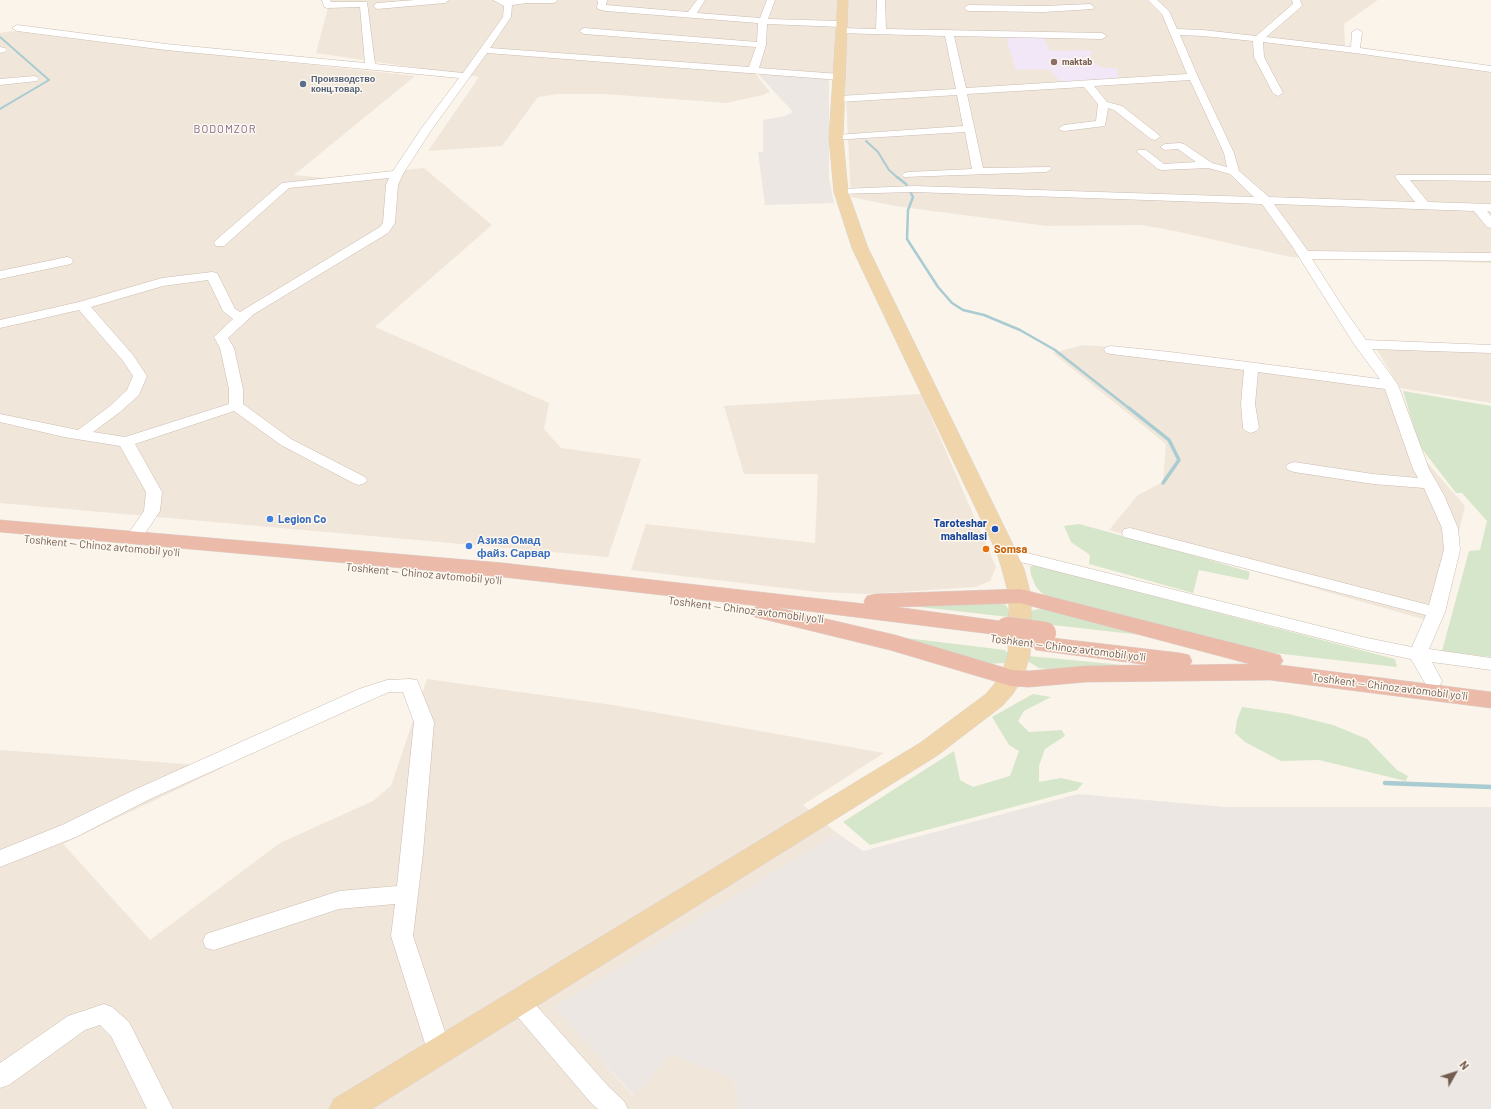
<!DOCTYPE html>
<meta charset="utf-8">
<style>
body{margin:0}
#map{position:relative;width:1491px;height:1109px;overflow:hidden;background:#faf4ea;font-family:Barlow,sans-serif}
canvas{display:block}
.north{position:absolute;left:1435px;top:1053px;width:40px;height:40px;-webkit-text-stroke:3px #fdf8f0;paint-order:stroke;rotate:51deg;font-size:11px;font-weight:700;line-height:16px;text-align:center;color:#725c50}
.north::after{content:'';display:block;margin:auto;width:14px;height:18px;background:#725c50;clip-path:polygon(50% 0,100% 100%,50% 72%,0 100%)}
</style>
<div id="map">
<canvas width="1491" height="1109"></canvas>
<div class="north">N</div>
</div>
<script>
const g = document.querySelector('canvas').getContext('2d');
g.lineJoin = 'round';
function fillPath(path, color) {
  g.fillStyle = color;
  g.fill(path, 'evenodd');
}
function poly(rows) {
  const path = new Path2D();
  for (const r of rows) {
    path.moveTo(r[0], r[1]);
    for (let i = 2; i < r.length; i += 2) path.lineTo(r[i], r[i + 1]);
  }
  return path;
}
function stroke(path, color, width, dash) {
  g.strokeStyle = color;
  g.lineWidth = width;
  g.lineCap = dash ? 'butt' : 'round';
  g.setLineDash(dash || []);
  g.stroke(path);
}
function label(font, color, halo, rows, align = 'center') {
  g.font = font + ' Barlow,sans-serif';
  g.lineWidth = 3;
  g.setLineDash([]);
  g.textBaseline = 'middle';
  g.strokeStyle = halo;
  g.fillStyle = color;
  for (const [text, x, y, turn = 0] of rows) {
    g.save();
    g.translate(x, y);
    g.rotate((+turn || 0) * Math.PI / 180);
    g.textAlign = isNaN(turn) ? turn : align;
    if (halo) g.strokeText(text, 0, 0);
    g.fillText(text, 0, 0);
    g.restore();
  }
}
const residential = poly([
 [330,0,1378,0,1344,24,1345,47,1491,68,1491,263,1291,257,1175,231,1141,225,1047,226,895,206,851,197,845,78,755,73,770,92,763,95,726,103,605,94,557,94,538,97,502,146,428,151,479,77,316,53],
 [13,31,117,44,415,76,294,175,325,178,424,168,492,225,375,327,549,403,544,429,561,448,641,459,608,557,0,503,0,33],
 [1083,345,1123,348,1393,384,1411,444,1465,506,1437,623,1109,530,1138,495,1163,482,1166,444,1053,353],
 [1375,347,1491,353,1491,403,1400,388],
 [921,394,996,567,990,581,976,587,866,594,818,592,631,570,646,524,815,543,818,474,744,474,724,406],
 [427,679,613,705,884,753,803,805,837,833,555,1007,633,1096,672,1054,734,1080,739,1109,0,1109,0,750,224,767,63,844,150,940,280,843,373,801,391,786]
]);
const industrial = poly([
 [769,74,818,77,829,80,829,178,834,203,765,205,758,152,763,152,763,120,785,116,793,112,759,75],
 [1078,794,1226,807,1491,807,1491,1109,739,1109,734,1080,672,1054,634,1096,554,1007,837,833,863,851]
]);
const education = poly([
 [1005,35,1044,36,1049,51,1092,50,1090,57,1099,67,1118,69,1118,79,1062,83,1048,69,1016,70]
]);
const green = poly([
 [1403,391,1491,406,1491,657,1442,651,1469,551,1480,550,1487,521,1462,493,1456,493,1419,445],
 [1079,524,1203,558,1250,572,1248,580,1199,570,1193,593,1089,564,1090,555,1071,542,1064,526],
 [1034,565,1395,659,1397,667,1239,649,1046,597,1036,587,1031,575,1030,567],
 [996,602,1006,605,1009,611,1009,617,885,603],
 [1045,608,1177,639,1026,622,1029,611],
 [898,637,1005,650,1006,652,1010,653,1008,659,1004,663,987,664],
 [1029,656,1165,669,1059,670,1039,668,1029,662],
 [1033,694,1051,697,1024,711,1018,721,1029,732,1062,730,1065,736,1045,749,1039,766,1039,782,1061,778,1083,783,1077,790,870,845,843,822,954,751,960,780,973,787,1010,776,1019,751,1009,745,992,717],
 [1242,707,1289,714,1333,725,1367,739,1397,770,1408,776,1406,781,1319,760,1281,761,1245,742,1235,733,1237,720]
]);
const streamFar3 = poly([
 [0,37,49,80,0,109],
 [866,141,878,152,889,170,898,178]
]);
const streamFar2 = poly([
 [897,177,906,184,913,197,908,210,907,239,938,287,952,303,963,310,984,315,1020,330,1055,350,1130,409]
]);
const streamFar1 = poly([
 [1129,408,1169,440,1179,460,1163,483]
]);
const stream = poly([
 [1385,783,1491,787]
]);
const minor = poly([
 [322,0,330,0,331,2,367,2,375,64,463,73,503,17,504,6,493,0,558,0,554,3,527,3,512,5,511,17,490,48,749,67,756,47,584,34,579,31,584,28,757,42,758,23,606,11,598,9,597,7,598,2,597,0,607,0,606,5,688,12,697,0,705,0,697,13,760,18,767,0,775,0,768,19,841,21,846,24,841,27,767,24,766,45,759,68,840,74,845,77,840,80,487,53,430,132,403,174,398,185,395,223,388,233,254,314,228,338,234,348,243,389,243,404,291,439,365,477,367,480,365,483,359,485,353,483,281,445,234,411,135,444,162,492,160,511,140,541,134,542,128,541,126,537,144,511,146,492,120,446,64,437,0,422,0,414,78,430,110,406,127,390,133,376,123,361,79,310,0,328,0,320,79,302,162,278,212,272,217,273,235,309,240,312,380,227,383,223,386,185,389,178,289,188,224,246,216,246,214,243,216,240,282,183,393,171,421,129,459,78,166,50,17,31,12,28,17,25,166,44,365,63,360,7,327,8,324,7,322,0],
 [208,280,223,311,233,319,214,337,220,348,229,389,229,404,125,437,93,432,120,412,139,395,147,376,133,355,91,307,163,286,208,280],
 [415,0,449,0,445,3,377,9,373,6,377,3,415,0],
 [877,0,885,0,886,29,1102,33,1107,36,1102,39,954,36,966,88,1187,74,1162,14,1148,0,1157,0,1169,11,1177,29,1203,30,1256,36,1293,4,1292,0,1300,0,1302,5,1301,7,1266,37,1351,47,1352,32,1357,29,1362,32,1360,48,1491,66,1491,72,1355,53,1263,42,1264,57,1283,93,1278,96,1273,93,1254,57,1253,41,1203,36,1180,35,1198,77,1234,153,1239,171,1269,197,1415,202,1395,177,1397,175,1491,175,1491,181,1410,180,1428,202,1491,204,1491,212,1487,211,1491,216,1491,228,1487,227,1474,211,1274,204,1308,251,1491,253,1491,261,1312,259,1344,309,1366,340,1491,345,1491,353,1372,349,1398,385,1429,469,1444,495,1458,528,1460,550,1445,612,1429,649,1491,658,1491,670,1432,662,1442,681,1440,685,1433,687,1426,685,1411,659,1367,650,1001,557,999,553,1001,549,1007,548,1367,638,1412,647,1426,615,1124,537,1122,533,1124,529,1130,528,1429,605,1444,550,1442,528,1424,488,1373,484,1294,472,1288,470,1286,467,1288,464,1294,462,1373,474,1418,478,1413,469,1385,389,1258,372,1255,404,1259,428,1256,431,1251,433,1246,431,1243,428,1241,404,1244,370,1111,354,1106,353,1104,350,1106,347,1111,346,1170,352,1380,379,1354,344,1292,246,1262,204,914,192,837,194,835,192,837,190,841,189,914,186,1254,197,1230,174,1208,168,1162,170,1158,169,1137,152,1138,150,1146,150,1164,164,1196,162,1178,149,1165,150,1160,147,1165,144,1180,143,1184,144,1212,163,1227,167,1224,153,1190,80,1094,86,1107,102,1122,106,1159,135,1160,137,1155,140,1151,139,1114,110,1108,108,1105,126,1064,131,1060,130,1059,128,1064,125,1096,121,1098,104,1084,87,967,94,983,168,1050,167,1052,169,1046,172,904,177,902,175,904,173,908,172,972,169,965,132,832,140,831,138,836,135,963,126,957,95,839,102,834,99,839,96,956,89,945,36,838,33,836,31,841,28,876,29,877,0],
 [1090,4,1094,7,1093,9,1044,12,968,11,964,8,968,5,1044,6,1090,4],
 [0,47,5,48,7,50,5,52,0,53,0,47],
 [34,76,37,77,39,79,37,81,0,85,0,79,34,76],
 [67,257,71,258,73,261,71,264,0,279,0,271,67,257],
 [410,679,417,680,419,685,434,722,423,853,413,936,451,1050,448,1057,439,1061,430,1057,427,1050,391,936,395,904,339,909,214,950,206,948,203,941,206,934,339,891,397,886,414,722,403,692,389,692,373,699,148,800,76,837,0,867,0,850,62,825,134,790,359,689,387,680,410,679],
 [519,992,527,995,609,1087,624,1101,628,1109,598,1109,591,1103,511,1009,507,1002,511,995,519,992],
 [104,1004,112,1007,129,1022,173,1109,147,1109,111,1036,100,1025,85,1030,9,1085,0,1088,0,1063,68,1016,104,1004]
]);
const major = poly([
 [838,0,848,0,843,138,848,192,868,248,1017,553,1024,569,1031,596,1031,611,1030,655,1023,678,1012,695,1002,706,938,755,372,1109,329,1109,334,1099,920,743,986,694,1000,677,1008,655,1009,611,1009,596,1002,569,997,553,852,248,834,192,829,138,838,0]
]);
const highway = poly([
 [0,520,503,563,865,604,864,601,867,596,875,594,1020,589,1280,655,1283,661,1280,665,1491,692,1491,708,1270,680,1086,682,1029,687,1011,686,890,650,755,617,751,612,755,607,759,606,503,577,0,532,0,520],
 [1020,603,1250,664,1190,665,1192,661,1189,655,1180,653,1044,637,1036,640,1032,645,1036,650,1149,665,1086,666,1029,671,1012,670,895,635,775,607,1007,636,1015,633,1019,628,1015,623,896,607,1020,603]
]);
const highwayBridge = poly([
 [1007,628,1045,633]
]);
const markers = [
 [1054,62,4,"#8d6e63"],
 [303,84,4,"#5c6f8a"],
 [270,519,4,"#3f7fe0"],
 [995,529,4,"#1a4fb4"],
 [469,546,4,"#3f7fe0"],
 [986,549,4,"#e8710a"]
];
const farEducationnames = [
 ["maktab",1062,62]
];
const farServicenames = [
 ["Производство",311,79],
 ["конц.товар.",311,89]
];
const farQuarternames = [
 ["BODOMZOR",225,129]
];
const shopNames = [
 ["Legion Co",278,519],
 ["Азиза Омад",477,540],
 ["файз. Сарвар",477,553]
];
const transitNames = [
 ["Taroteshar",987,523],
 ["mahallasi",987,536]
];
const streetNames = [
 ["Toshkent — Chinoz avtomobil yoʻli",102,546,5],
 ["Toshkent — Chinoz avtomobil yoʻli",424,574,5],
 ["Toshkent — Chinoz avtomobil yoʻli",746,610,7],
 ["Toshkent — Chinoz avtomobil yoʻli",1068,648,7],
 ["Toshkent — Chinoz avtomobil yoʻli",1390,687,7]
];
const foodNames = [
 ["Somsa",994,549]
];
fillPath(residential, '#f1e6da');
fillPath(industrial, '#ece7e3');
fillPath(education, '#f1e7f7');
fillPath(green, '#d6e6ca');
stroke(streamFar3, '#a8ccd2', 2);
stroke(streamFar2, '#a8ccd2', 2.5);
stroke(streamFar1, '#a8ccd2', 3.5);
stroke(stream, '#a8ccd2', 4.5);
stroke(minor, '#cbbcb1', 1);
stroke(major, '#d8d1ce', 1);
stroke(highway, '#d8d1ce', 1);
fillPath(minor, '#fff');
fillPath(major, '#f0d5ab');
fillPath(highway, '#ecbaa9');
stroke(highwayBridge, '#d8d1ce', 23, []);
stroke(highwayBridge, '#ecbaa9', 22);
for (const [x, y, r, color] of markers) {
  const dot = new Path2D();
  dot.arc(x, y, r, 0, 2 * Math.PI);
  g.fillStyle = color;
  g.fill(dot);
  stroke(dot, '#fdf8f0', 1.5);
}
label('bold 9px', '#785e54', '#fdf8f0', farEducationnames, 'left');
label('bold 9px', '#4e5e75', '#fdf8f0', farServicenames, 'left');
g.letterSpacing = '1px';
label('11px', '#80688d', '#fdf8f0', farQuarternames);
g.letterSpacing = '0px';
label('bold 11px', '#366cbe', '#fdf8f0', shopNames, 'left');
label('bold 11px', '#164399', '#fdf8f0', transitNames, 'right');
label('11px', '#725c50', '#fdf8f0', streetNames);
label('bold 11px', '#c56008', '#fdf8f0', foodNames, 'left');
</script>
